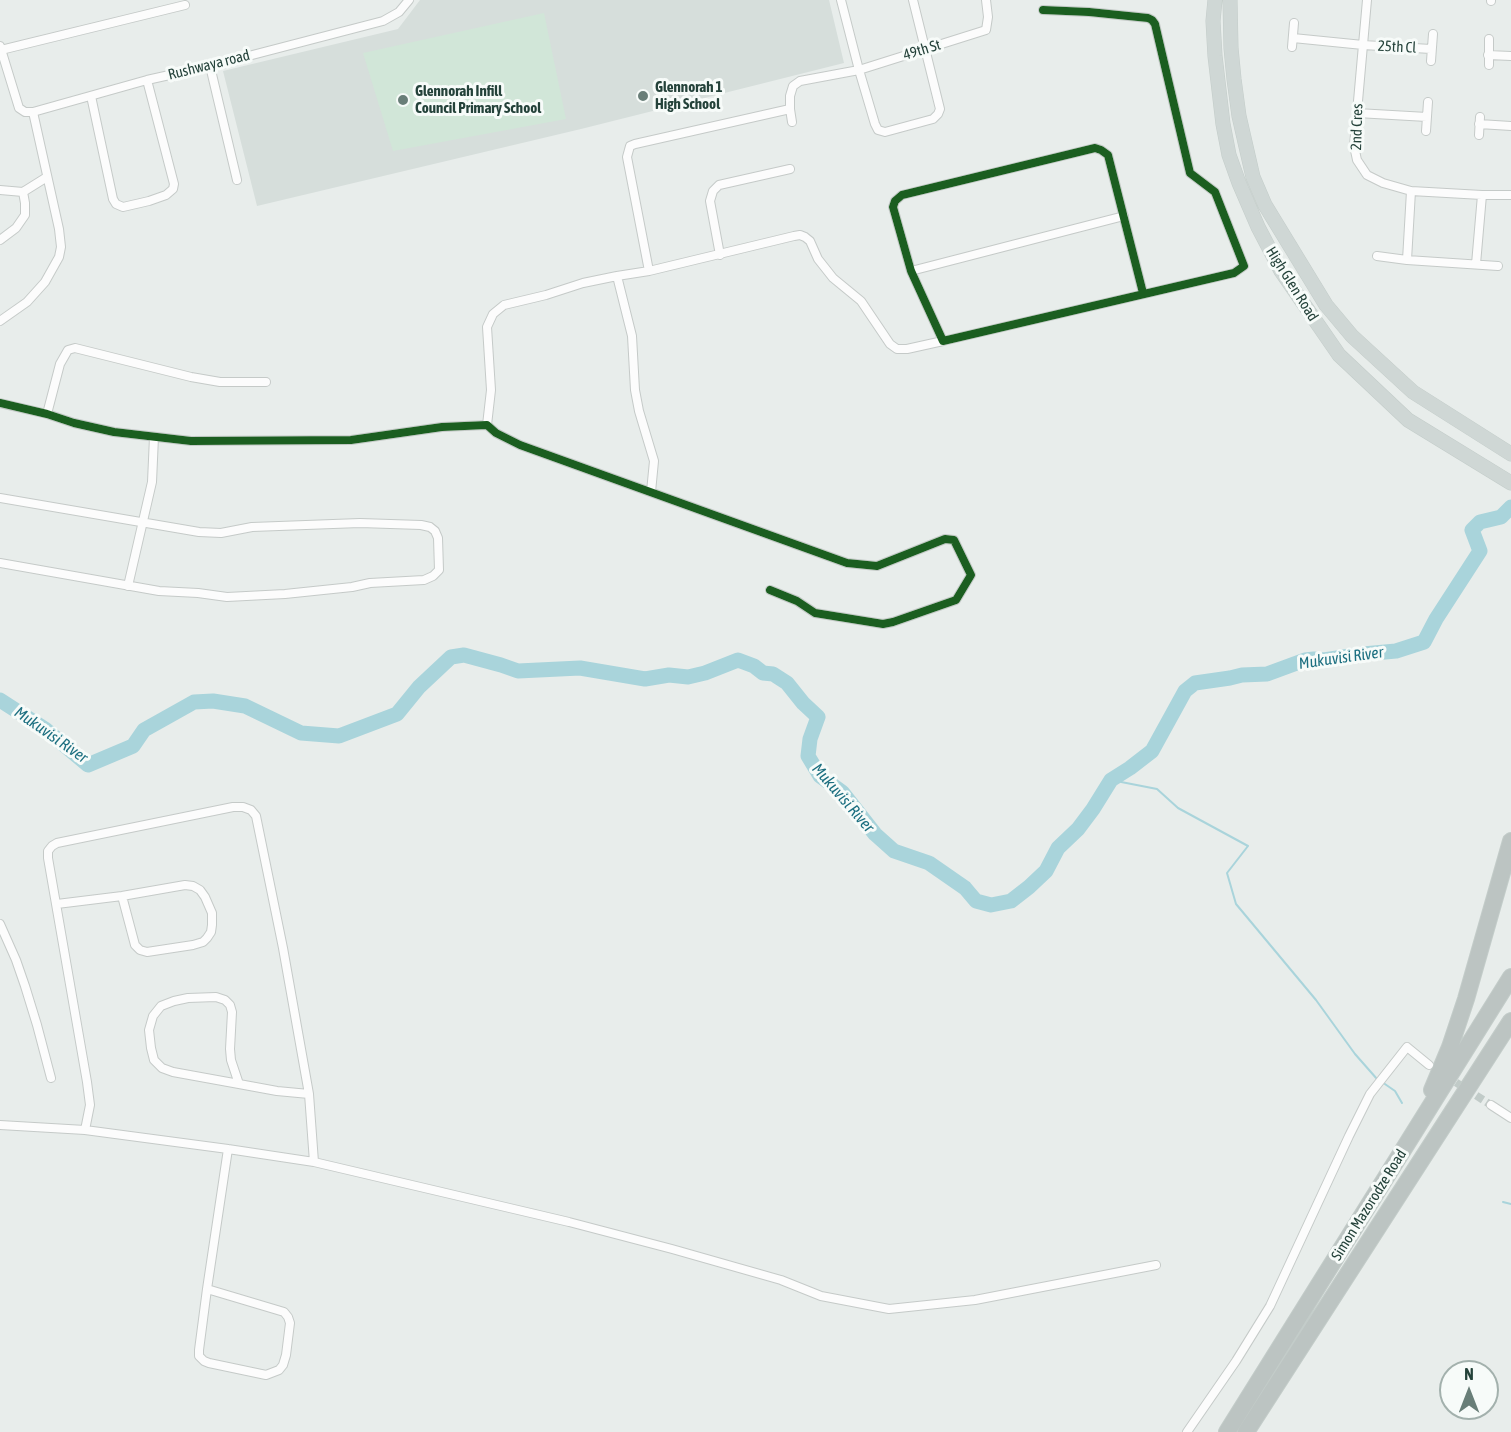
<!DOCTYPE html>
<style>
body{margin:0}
#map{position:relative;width:1511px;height:1432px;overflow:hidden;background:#e8edeb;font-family:"Asap Condensed",sans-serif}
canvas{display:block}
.north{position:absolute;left:1439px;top:1360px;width:60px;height:60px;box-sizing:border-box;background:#f7fbf9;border:2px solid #a3b1ad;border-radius:50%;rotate:0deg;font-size:16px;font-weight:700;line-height:24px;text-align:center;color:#24423a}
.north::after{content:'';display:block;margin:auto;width:21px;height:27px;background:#697e78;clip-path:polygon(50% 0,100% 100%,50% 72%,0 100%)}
</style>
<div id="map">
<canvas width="1511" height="1432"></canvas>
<div class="north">N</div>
</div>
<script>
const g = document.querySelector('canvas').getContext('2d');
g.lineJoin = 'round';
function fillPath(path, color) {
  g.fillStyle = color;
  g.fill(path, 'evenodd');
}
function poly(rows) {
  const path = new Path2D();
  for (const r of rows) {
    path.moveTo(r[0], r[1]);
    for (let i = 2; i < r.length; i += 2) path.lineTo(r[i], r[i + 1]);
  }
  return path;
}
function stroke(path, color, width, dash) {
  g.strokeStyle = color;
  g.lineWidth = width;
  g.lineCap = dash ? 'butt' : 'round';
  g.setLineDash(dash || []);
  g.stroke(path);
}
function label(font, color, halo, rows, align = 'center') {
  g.font = font + ' "Asap Condensed",sans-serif';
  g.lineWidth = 6;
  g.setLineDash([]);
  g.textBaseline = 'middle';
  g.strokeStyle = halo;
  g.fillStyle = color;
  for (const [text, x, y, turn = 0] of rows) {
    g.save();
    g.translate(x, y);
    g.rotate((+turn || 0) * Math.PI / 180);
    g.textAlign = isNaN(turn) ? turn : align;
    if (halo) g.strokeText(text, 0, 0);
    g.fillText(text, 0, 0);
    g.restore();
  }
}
const built = poly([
 [420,0,829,0,844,63,581,129,257,206,223,71,398,29]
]);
const green = poly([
 [544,13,566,119,393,151,363,53]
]);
const stream = poly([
 [1111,780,1157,789,1178,808,1248,846,1227,873,1236,904,1316,1000,1355,1054,1377,1079],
 [1382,1082,1395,1091,1402,1103],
 [1503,1202,1511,1204]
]);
const river = poly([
 [0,700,45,729,88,765,133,746,144,730,194,702,213,701,245,706,301,733,339,736,397,714,419,687,451,657,464,655,501,665,518,671,580,668,645,679,669,675,688,677,705,673,738,660,754,666,763,673,773,674,787,683,803,703,818,717,810,739,808,756,820,776,842,792,875,834,894,851,929,863,965,888,976,901,991,905,1011,901,1029,887,1046,871,1058,848,1078,829,1093,809,1111,780,1130,768,1152,751,1185,691,1195,683,1230,678,1242,675,1267,674,1305,660,1314,659,1324,660,1363,654,1396,651,1424,642,1436,619,1480,551,1472,530,1480,522,1501,517,1511,507]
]);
const streetTunnel = poly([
 [1446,1076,1491,1105]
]);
const street = poly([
 [841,0,859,70,875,124,878,130,885,132,933,119,938,114,940,109,913,0],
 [1367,0,1354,146,1357,160,1367,175,1383,183,1411,191,1482,195,1511,195],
 [1491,1,1491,0],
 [1043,10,1089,12,1148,18,1152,20,1155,24,1190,173,1215,192,1244,266,1234,273,943,341,911,271,893,207,895,201,902,195,1095,148,1101,150,1108,155,1143,293],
 [1293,38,1363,45,1431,49],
 [0,46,19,108,25,112,33,112,147,80,210,66,383,21,399,12,409,0],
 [1292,47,1294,23],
 [1,50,185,5],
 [1488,55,1511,56],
 [1431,61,1433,34],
 [1489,65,1489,39],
 [210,66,237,180],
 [91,96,113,199,116,204,123,207,149,201,166,195,173,189,174,184,147,80],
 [1357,113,1427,117],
 [792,122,790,109,790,96,793,86,800,81,859,70,986,30,988,17,986,0],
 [1479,124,1511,126],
 [1426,131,1428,102],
 [1479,135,1480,117],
 [0,190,23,192,47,177],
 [0,240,16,228,25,215,25,203,23,192],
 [720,255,710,201,713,191,719,185,790,169],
 [1377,256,1407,260,1498,266],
 [1407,260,1411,191],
 [1476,264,1482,195],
 [649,271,627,157,630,146,635,144,790,109],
 [911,271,1124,216],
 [617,276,632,336,635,390,639,411,654,461,651,492],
 [0,321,27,302,45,282,59,257,61,247,59,229,33,112],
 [0,403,47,414,74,423,114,432,191,441,351,440,442,427,487,425,496,433,520,445,847,563,877,566,945,539,954,540,971,575,956,600,893,622,883,624,815,613,797,601,770,590],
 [47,414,60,364,68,350,75,348,191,377,220,382,266,382],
 [487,425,491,390,487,327,493,314,504,305,546,295,583,283,617,276,649,271,794,236,800,235,805,237,810,241,818,259,833,278,861,301,890,344,897,349,907,349,943,341],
 [0,498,199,532,221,533,252,527,360,523,421,525,430,527,435,531,438,538,439,570,433,576,424,580,370,583,352,587,285,594,227,597,198,593,159,591,0,563],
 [128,586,152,482,154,437],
 [57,904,122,896,185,885,193,886,200,890,205,897,212,913,212,925,211,932,207,938,203,942,193,945,147,952,140,950,135,945,122,896],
 [0,924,16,960,25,986,37,1025,51,1078],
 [239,1084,231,1060,230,1049,232,1012,230,1005,225,1000,216,997,188,998,174,1001,161,1006,153,1016,149,1030,151,1048,154,1060,162,1068,173,1072,239,1084,277,1091,309,1094],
 [1491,1105,1511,1118],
 [0,1125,85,1130,228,1149,314,1162,569,1222,672,1249,781,1280,821,1296,889,1309,975,1300,1156,1265],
 [85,1130,90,1105,87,1082,48,858,48,851,52,846,57,843,233,807,243,807,251,810,256,816,283,948,309,1094,314,1162],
 [207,1289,284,1312,288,1317,290,1323,286,1355,283,1365,279,1370,266,1375,209,1363,204,1361,199,1356,199,1350,207,1289,228,1149],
 [1187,1432,1236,1361,1270,1306,1349,1136,1370,1094,1407,1047,1429,1065]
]);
const primary = poly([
 [1215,0,1213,21,1215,56,1223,124,1229,155,1239,183,1258,227,1281,271,1339,355,1408,420,1511,483],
 [1230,0,1231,48,1234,79,1239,116,1253,177,1265,205,1326,305,1352,336,1413,392,1511,454]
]);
const highway = poly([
 [1432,1090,1450,1047,1466,999,1511,841],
 [1227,1432,1511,977],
 [1246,1432,1511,1021]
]);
const cycleway = poly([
 [1043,10,1089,12,1148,18,1152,20,1155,24,1190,173,1215,192,1244,266,1234,273,943,341,911,271,893,207,895,201,902,195,1095,148,1101,150,1108,155,1143,293],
 [0,403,47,414,74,423,114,432,191,441,351,440,442,427,487,425,496,433,520,445,847,563,877,566,945,539,954,540,971,575,956,600,893,622,883,624,815,613,797,601,770,590]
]);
const markers = [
 [643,96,6,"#697e78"],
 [403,100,6,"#697e78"]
];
const streetNames = [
 ["25th Cl",1397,47,3],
 ["49th St",922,50,-17],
 ["Rushwaya road",209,65,-14],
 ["2nd Cres",1357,127,-88],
 ["High Glen Road",1292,284,58],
 ["Simon Mazorodze Road",1369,1205,-58]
];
const poiNames = [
 ["Glennorah 1",655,87],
 ["High School",655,104],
 ["Glennorah Infill",415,91],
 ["Council Primary School",415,108]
];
const waterNames = [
 ["Mukuvisi River",1341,658,-8],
 ["Mukuvisi River",51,735,35],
 ["Mukuvisi River",843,798,49]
];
fillPath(built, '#d6dedb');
fillPath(green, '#d1e6d8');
stroke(stream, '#a9d4db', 2);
stroke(river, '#a9d4db', 15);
stroke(streetTunnel, '#c1cbc8', 8, [8, 4]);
stroke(street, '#c5cac8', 10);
stroke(primary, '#c3ccc9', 15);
stroke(highway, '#c3ccc9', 18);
stroke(street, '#fcfcfc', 8);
stroke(primary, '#cfd7d5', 14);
stroke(highway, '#bcc4c2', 16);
stroke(cycleway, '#1b5e20', 8);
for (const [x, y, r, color] of markers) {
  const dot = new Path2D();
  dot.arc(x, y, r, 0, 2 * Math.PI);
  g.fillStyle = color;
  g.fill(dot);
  stroke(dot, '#f7fbf9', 2);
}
label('15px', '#24423a', '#f7fbf9', streetNames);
label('bold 15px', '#24423a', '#f7fbf9', poiNames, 'left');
label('italic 16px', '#1c6f80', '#f7fbf9', waterNames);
</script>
